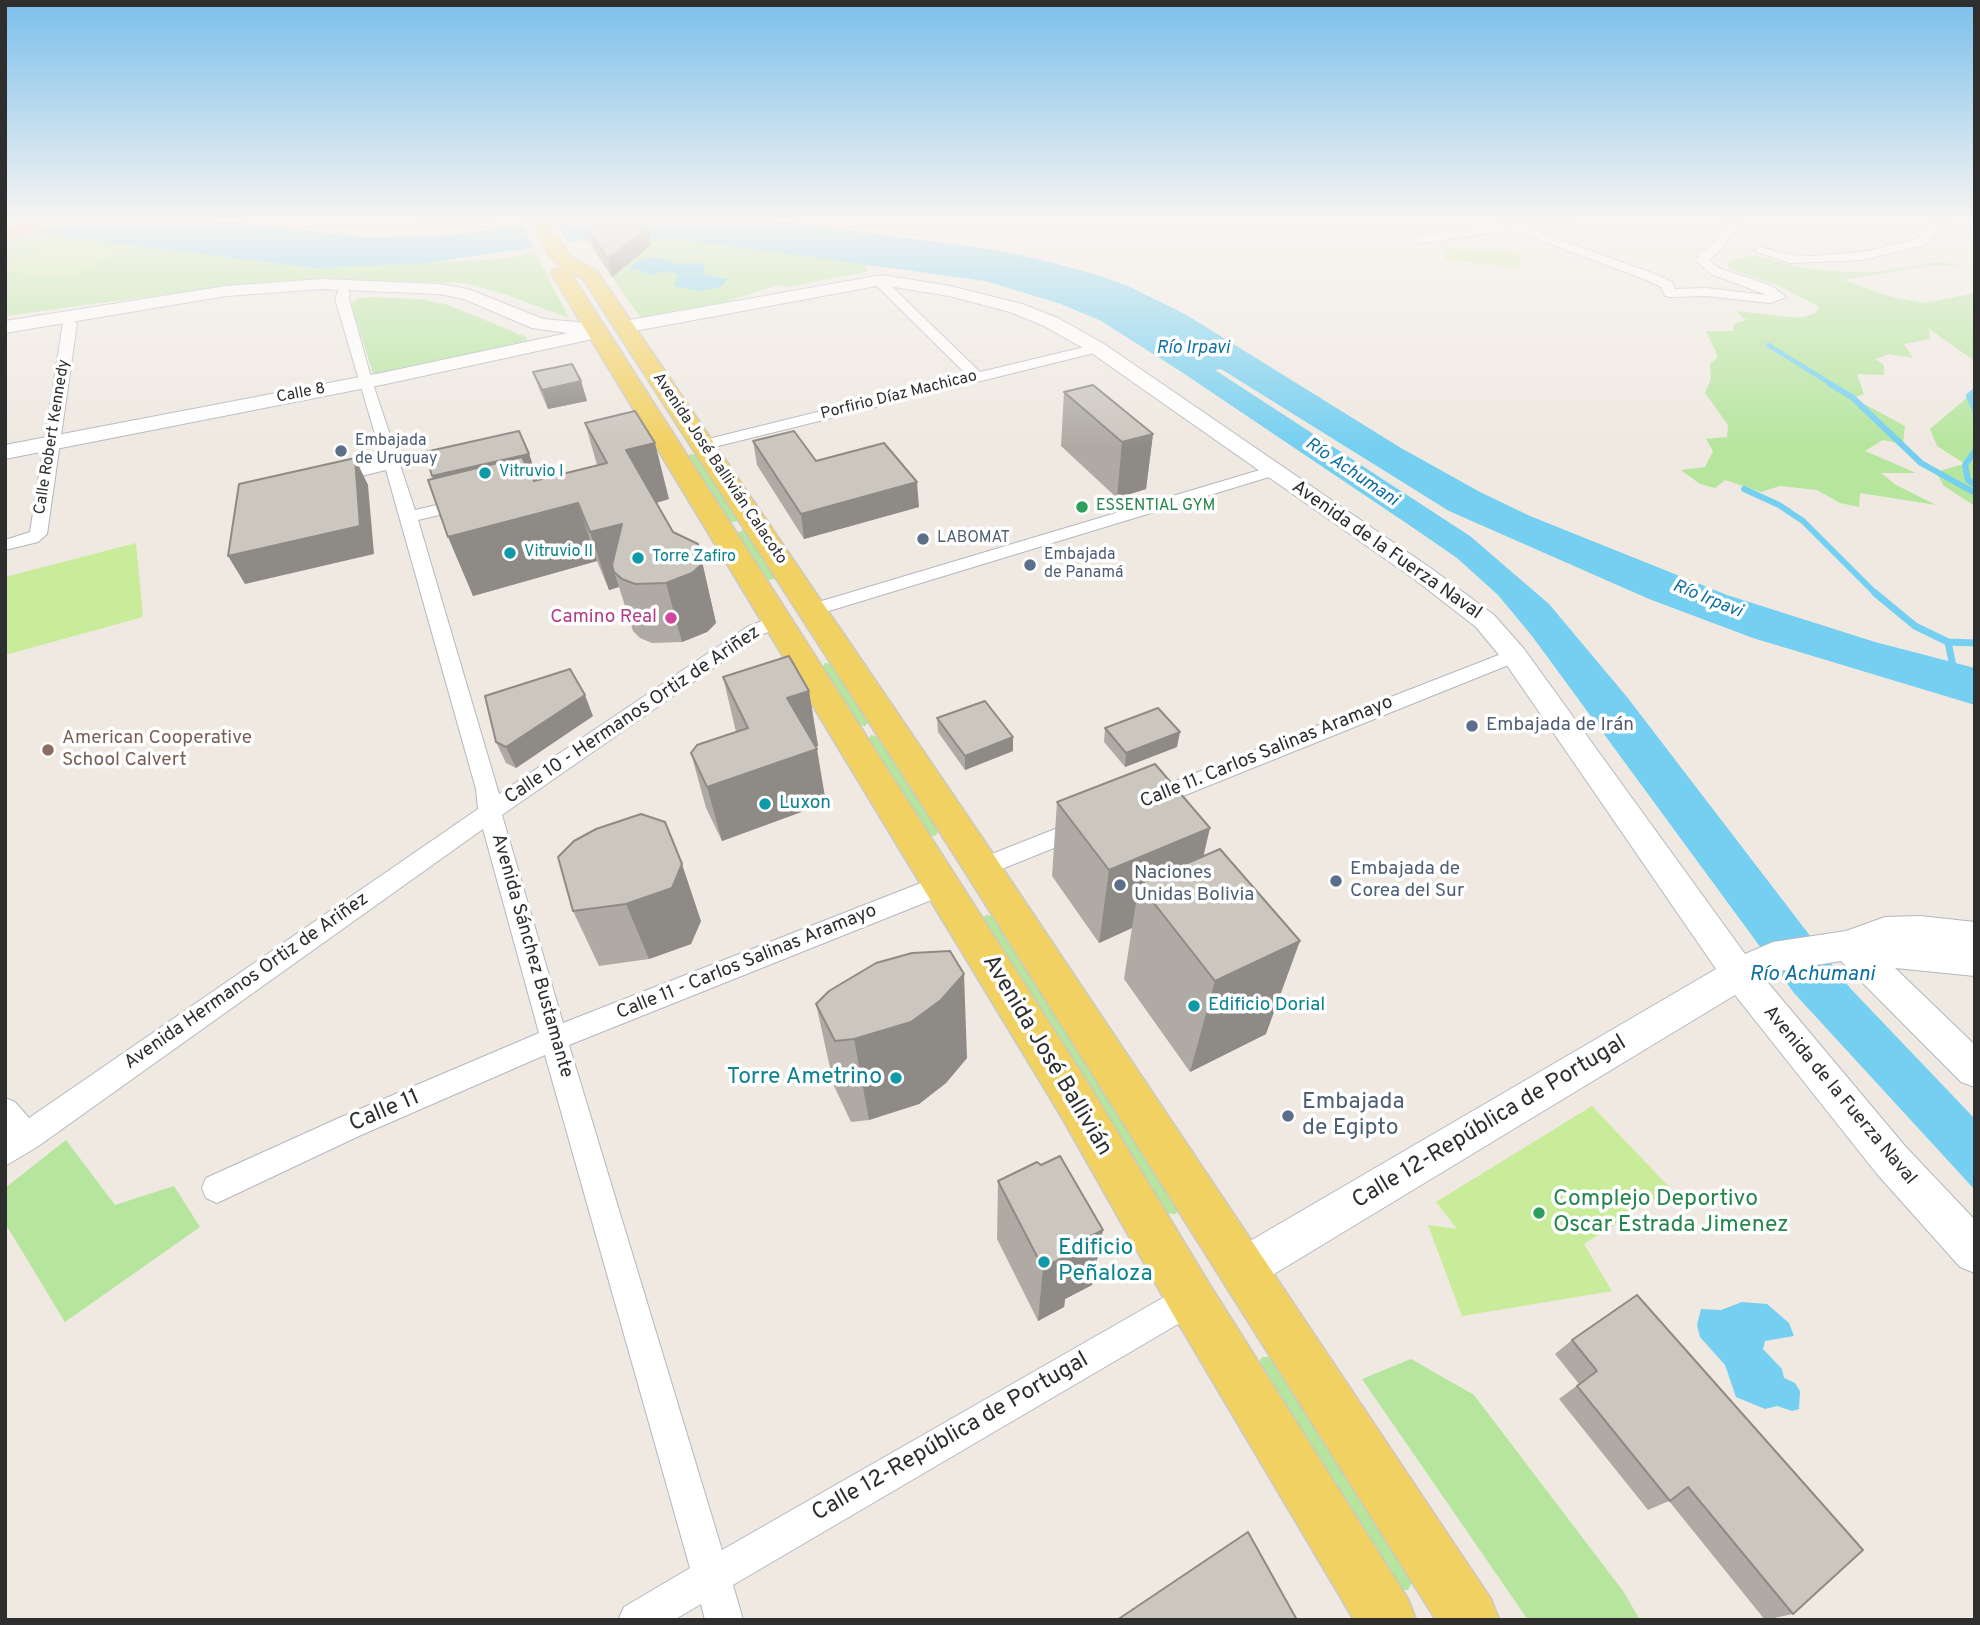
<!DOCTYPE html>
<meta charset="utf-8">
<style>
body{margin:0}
#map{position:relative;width:1980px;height:1625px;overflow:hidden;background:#efe9e1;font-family:Overpass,sans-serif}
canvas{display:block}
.frame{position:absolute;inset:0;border:7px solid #2e2e2e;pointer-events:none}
</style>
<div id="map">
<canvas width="1980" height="1625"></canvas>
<div class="frame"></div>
</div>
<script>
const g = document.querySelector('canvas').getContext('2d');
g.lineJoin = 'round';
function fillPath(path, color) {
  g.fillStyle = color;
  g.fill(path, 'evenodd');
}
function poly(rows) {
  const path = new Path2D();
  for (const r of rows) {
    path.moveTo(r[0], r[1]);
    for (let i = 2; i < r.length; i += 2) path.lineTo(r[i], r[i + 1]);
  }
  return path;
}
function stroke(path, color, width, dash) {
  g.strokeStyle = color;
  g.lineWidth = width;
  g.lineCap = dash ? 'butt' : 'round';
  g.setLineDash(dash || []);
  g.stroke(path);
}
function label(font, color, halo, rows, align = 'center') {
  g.font = font + ' Overpass,sans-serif';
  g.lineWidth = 7;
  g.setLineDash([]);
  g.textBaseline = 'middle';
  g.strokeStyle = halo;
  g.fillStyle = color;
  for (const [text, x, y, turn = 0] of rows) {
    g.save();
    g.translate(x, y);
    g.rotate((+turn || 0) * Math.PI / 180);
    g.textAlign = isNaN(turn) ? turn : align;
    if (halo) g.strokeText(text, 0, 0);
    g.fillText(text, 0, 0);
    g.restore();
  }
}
const green = poly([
 [39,229,71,238,315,268,502,259,535,252,569,318,504,294,465,283,313,280,204,289,5,316,5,242],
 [604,237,686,240,869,264,866,272,788,287,778,285,725,302,640,317,591,246,580,241],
 [1754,255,1803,268,1846,272,1875,272,1940,262,1968,267,1929,265,1844,280,1888,296,1924,303,1975,293,1975,361,1929,329,1930,339,1904,344,1913,358,1889,354,1875,359,1884,365,1884,375,1857,374,1864,394,1853,398,1905,426,1903,444,1883,440,1865,451,1916,473,1881,473,1896,485,1936,505,1860,493,1859,507,1840,503,1817,490,1780,486,1761,492,1725,480,1715,488,1700,484,1681,470,1705,467,1713,451,1706,439,1727,437,1728,425,1705,393,1711,379,1710,364,1718,357,1706,331,1733,331,1734,324,1746,320,1736,311,1800,318,1816,313,1819,307,1780,286,1737,272,1728,266,1730,260],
 [370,297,420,299,448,305,526,337,527,341,379,374,373,373,351,304,357,299],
 [1975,391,1975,506,1944,486,1937,474,1942,470,1965,464,1937,446,1930,429],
 [690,454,696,455,740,521,730,522,687,457],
 [745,529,777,577,776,579,766,580,737,533],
 [825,663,833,664,869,721,865,726,857,725,822,668],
 [871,735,879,737,940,830,935,836,927,835,868,741],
 [986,915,993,916,1179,1211,1175,1214,1164,1213,982,919],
 [66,1140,115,1205,174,1186,200,1227,65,1322,5,1223,5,1188],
 [1262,1357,1269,1357,1277,1362,1411,1573,1412,1583,1408,1590,1401,1590,1258,1364],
 [1411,1359,1474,1395,1623,1591,1640,1620,1528,1620,1362,1379]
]);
const pitch = poly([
 [419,219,496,219,496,221,421,231],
 [54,242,89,246,123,250,97,263,88,262,96,264,67,278,5,271,5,265],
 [1443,247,1519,253,1522,268,1445,260],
 [136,543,143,617,5,655,5,577],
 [1592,1106,1671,1189,1584,1244,1612,1291,1462,1316,1428,1225,1457,1229,1436,1202]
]);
const water = poly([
 [5,219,202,219,362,237,393,237,454,235,565,219,761,219,982,248,1034,258,1094,274,1128,286,1185,314,1401,448,1480,492,1530,516,1727,595,1875,642,1975,668,1975,705,1753,638,1649,599,1449,511,1221,369,1215,370,1470,536,1549,604,1627,697,1850,988,1975,1119,1975,1190,1794,993,1532,636,1498,595,1457,558,1415,529,1180,371,1101,321,1061,304,985,281,686,240,604,237,426,263,315,268,71,238,5,223],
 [653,257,667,259,677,264,702,263,705,267,702,274,728,279,720,287,700,291,674,286,678,275,669,271,649,275,637,269,629,271,634,262],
 [1742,1302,1767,1304,1789,1323,1794,1336,1765,1341,1763,1349,1782,1369,1784,1378,1795,1383,1800,1391,1799,1409,1792,1411,1777,1406,1765,1409,1736,1397,1725,1365,1700,1337,1697,1325,1701,1309,1721,1310]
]);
const pier = poly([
 [538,219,555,219,570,246,535,252,522,221]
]);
const streamFar2 = poly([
 [1768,345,1833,385]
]);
const streamFar1 = poly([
 [1830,384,1852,397,1921,463,1975,493],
 [1975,391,1969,396,1975,410],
 [1975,451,1965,465,1968,480,1975,485],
 [1744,489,1779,505,1803,521,1877,595]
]);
const stream = poly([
 [1875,593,1915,626,1948,642],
 [1954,671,1948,642,1975,643]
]);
const minor = poly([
 [1540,219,1575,219,1528,228,1652,273,1672,282,1675,289,1706,288,1767,295,1711,274,1696,261,1700,253,1713,244,1723,230,1724,219,1736,219,1735,230,1721,250,1709,260,1719,268,1772,286,1786,297,1770,303,1706,296,1670,297,1665,296,1661,287,1644,279,1513,230,1421,243,1415,239,1421,235,1540,219],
 [1937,219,1950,219,1925,245,1862,260,1790,263,1754,251,1760,247,1790,255,1812,256,1862,252,1917,239,1937,219],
 [878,276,882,277,980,372,1097,344,1104,348,1102,351,702,450,696,448,694,445,696,442,967,375,874,283,874,277,878,276],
 [344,288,350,292,349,299,372,381,415,510,467,498,475,503,473,507,418,520,499,794,747,627,777,615,784,617,787,621,784,625,761,635,502,815,563,1023,931,879,940,876,949,879,952,886,949,893,569,1045,722,1550,1180,1288,1191,1283,1202,1288,1207,1299,1202,1310,733,1585,743,1620,705,1620,701,1604,674,1620,618,1620,624,1607,690,1568,545,1055,359,1136,217,1203,206,1198,202,1188,206,1178,339,1118,539,1033,483,829,37,1147,5,1166,5,1098,15,1102,29,1118,478,809,476,789,386,470,332,483,324,478,326,475,383,461,335,299,339,289,344,288],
 [70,319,77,323,47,534,38,542,5,550,5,540,30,532,63,323,70,319],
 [1273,466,1281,471,1279,474,819,614,812,616,803,610,805,606,1273,466],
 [1514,649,1521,650,1524,655,1521,660,1158,806,1150,808,1142,806,1139,800,1142,794,1514,649],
 [1083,818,1091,821,1095,827,1091,833,982,877,974,875,970,868,974,861,1083,818]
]);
const secondary = poly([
 [882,275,950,286,1022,304,1058,318,1104,344,1432,569,1494,615,1524,649,1745,954,1773,942,1846,931,1885,917,1920,916,1975,922,1975,976,1895,968,1975,1045,1975,1087,1961,1082,1841,961,1779,971,1764,978,1905,1146,1975,1220,1975,1273,1960,1267,1877,1174,1735,995,1256,1285,1241,1292,1226,1285,1219,1270,1226,1255,1716,969,1504,661,1476,627,1414,579,1090,352,1044,326,1010,312,949,296,882,285,624,333,615,327,624,321,882,275],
 [322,279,439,284,468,289,543,319,578,322,585,324,587,328,604,328,606,332,597,338,386,384,5,459,5,445,386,372,568,333,532,328,464,299,439,294,322,289,226,296,5,333,5,321,226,286,322,279]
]);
const primary = poly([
 [35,219,62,219,59,223,5,241,5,230,35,219],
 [529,219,547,219,570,256,597,271,981,836,1491,1599,1499,1620,1436,1620,955,856,583,279,570,272,1091,1088,1208,1282,1408,1599,1416,1620,1354,1620,1174,1316,1061,1116,551,273,554,269,563,268,549,256,529,219]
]);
const wall = poly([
 [647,228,651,245,612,277,593,248,588,231],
 [533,372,581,381,587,401,548,409,540,391],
 [1064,392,1153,434,1146,489,1117,498,1061,446],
 [585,423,669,499,656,503,673,532,698,544,716,623,707,632,682,642,652,643,640,638,633,631,619,587,609,590,597,561,473,596,432,476,529,454,536,474,531,475,534,481,597,465],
 [753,441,816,461,919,507,804,539,757,465],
 [723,677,809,691,818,746,815,747,826,803,722,841,706,808,691,753,736,732],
 [593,716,516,768,506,763,496,742],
 [937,718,1013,737,1013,751,965,770,938,732],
 [1105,728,1177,747,1125,767,1104,742],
 [1057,802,1204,856,1266,1034,1190,1072,1124,979,1132,928,1099,943,1052,876],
 [558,857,701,921,691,944,649,959,599,966,573,911],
 [816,1004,967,1058,946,1083,919,1104,869,1120,851,1122,834,1086],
 [998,1181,1092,1285,1065,1299,1064,1307,1038,1321,997,1239],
 [1572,1340,1793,1614,1765,1620,1669,1501,1648,1510,1559,1399,1579,1384,1555,1354]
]);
const shadedWall = poly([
 [647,228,651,245,612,277,608,259],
 [581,381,587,401,548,409,542,390],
 [1153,434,1146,489,1117,498,1122,442],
 [655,443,669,499,642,507,626,450],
 [529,454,536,474,441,496,432,476],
 [355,458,368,485,374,554,245,584,228,556],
 [917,482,919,507,804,539,801,514],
 [578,503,597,561,473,596,448,537],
 [622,524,612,565,619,587,609,590,590,532],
 [698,544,716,623,707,632,682,642,666,583],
 [809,691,818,746,797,753,787,698],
 [585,695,593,716,516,768,506,747],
 [1180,732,1177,747,1125,767,1126,753],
 [1013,737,1013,751,965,770,965,756],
 [817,749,826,803,722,841,707,787],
 [1210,828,1193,901,1139,884,1132,928,1099,943,1109,870],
 [682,864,701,921,691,944,649,959,626,904],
 [1300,941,1266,1034,1190,1072,1215,981],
 [964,974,967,1058,946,1083,919,1104,869,1120,854,1039],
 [1103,1230,1092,1285,1065,1299,1064,1307,1038,1321,1043,1268,1073,1245]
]);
const building = poly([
 [601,223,647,228,608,259,588,231,601,223],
 [572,364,581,381,542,390,533,372,572,364],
 [1093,385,1153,434,1122,442,1064,392,1093,385],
 [635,411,655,443,626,450,673,532,698,544,702,564,692,573,666,583,635,584,622,579,614,572,612,565,622,524,590,532,578,503,448,537,428,480,522,457,534,481,607,463,585,423,635,411],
 [519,431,529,454,432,476,425,452,519,431],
 [794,431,816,461,884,443,917,482,801,514,753,441,794,431],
 [355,458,360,526,228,556,239,484,355,458],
 [789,656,809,691,787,698,817,749,707,787,691,753,697,745,748,728,723,677,789,656],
 [570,669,585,695,506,747,496,742,485,696,570,669],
 [985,701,1013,737,965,756,937,718,985,701],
 [1158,708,1180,732,1126,753,1105,728,1158,708],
 [1155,764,1210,828,1109,870,1057,802,1155,764],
 [641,814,665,822,682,864,672,888,626,904,573,911,558,857,574,841,596,829,641,814],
 [1220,849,1300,941,1215,981,1139,884,1220,849],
 [950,951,964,974,941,1000,911,1022,854,1039,835,1041,816,1004,829,991,876,963,912,953,950,951],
 [1060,1156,1103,1230,1073,1245,1072,1253,1043,1268,998,1181,1037,1162,1041,1165,1060,1156],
 [1637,1295,1863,1550,1793,1614,1688,1487,1670,1501,1577,1386,1597,1371,1572,1340,1637,1295],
 [1248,1532,1297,1620,1117,1620,1248,1532]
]);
const markers = [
 [341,451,7,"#5c6f8a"],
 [485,473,7,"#0f9aa8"],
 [1082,507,7,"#2e9e5b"],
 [923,539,7,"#5c6f8a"],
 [510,553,7,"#0f9aa8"],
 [638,558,7,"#0f9aa8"],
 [1030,565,7,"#5c6f8a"],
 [671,618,7,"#d1479c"],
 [1472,726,7,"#5c6f8a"],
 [48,750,7,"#8d6e63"],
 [765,804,7,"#0f9aa8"],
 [1336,881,7,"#5c6f8a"],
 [1120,885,7,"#5c6f8a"],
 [1194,1006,7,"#0f9aa8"],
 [896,1078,7,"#0f9aa8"],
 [1288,1116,7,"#5c6f8a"],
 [1539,1213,7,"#2e9e5b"],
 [1044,1262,7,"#0f9aa8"]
];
const farStreetnames = [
 ["Calle 8",301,394,-11],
 ["Porfirio Díaz Machicao",899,396,-14],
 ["Calle Robert Kennedy",53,437,-81],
 ["Avenida José Ballivián Calacoto",719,469,56]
];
const farServicenames = [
 ["Embajada",355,442],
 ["de Uruguay",355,460],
 ["LABOMAT",937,539],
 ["Embajada",1044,556],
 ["de Panamá",1044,574]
];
const farCulturenames = [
 ["Vitruvio I",499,473],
 ["Vitruvio II",524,553],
 ["Torre Zafiro",652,558]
];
const farLeisurenames = [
 ["ESSENTIAL GYM",1096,507]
];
const farWaternames = [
 ["Río Irpavi",1193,349],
 ["Río Achumani",1351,473,34],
 ["Río Irpavi",1707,600,22]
];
const streetNames = [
 ["Avenida de la Fuerza Naval",1386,551,35],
 ["Calle 10 - Hermanos Ortiz de Ariñez",633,716,-34],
 ["Calle 11. Carlos Salinas Aramayo",1267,753,-22],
 ["Avenida Sánchez Bustamante",531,956,74],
 ["Calle 11 - Carlos Salinas Aramayo",747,963,-22],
 ["Avenida Hermanos Ortiz de Ariñez",247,982,-35],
 ["Avenida de la Fuerza Naval",1839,1096,50]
];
const hotelNames = [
 ["Camino Real",657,618]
];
const serviceNames = [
 ["Embajada de Irán",1486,726],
 ["Embajada de",1350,870],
 ["Corea del Sur",1350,892],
 ["Naciones",1134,874],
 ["Unidas Bolivia",1134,896]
];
const educationNames = [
 ["American Cooperative",62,739],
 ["School Calvert",62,761]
];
const cultureNames = [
 ["Luxon",779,804],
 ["Edificio Dorial",1208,1006]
];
const waterNames = [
 ["Río Achumani",1812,976]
];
const nearStreetnames = [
 ["Avenida José Ballivián",1046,1056,59],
 ["Calle 11",385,1112,-23],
 ["Calle 12-República de Portugal",1490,1123,-31],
 ["Calle 12-República de Portugal",951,1438,-30]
];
const nearCulturenames = [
 ["Torre Ametrino",882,1078],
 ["Edificio",1058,1249,"left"],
 ["Peñaloza",1058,1275,"left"]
];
const nearServicenames = [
 ["Embajada",1302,1103],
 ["de Egipto",1302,1129]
];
const nearLeisurenames = [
 ["Complejo Deportivo",1553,1200],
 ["Oscar Estrada Jimenez",1553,1226]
];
fillPath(green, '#b6e59e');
fillPath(pitch, '#c9ec9a');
fillPath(water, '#75cff0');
fillPath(pier, '#efe9e1');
stroke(streamFar2, '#75cff0', 4.5);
stroke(streamFar1, '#75cff0', 6);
stroke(stream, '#75cff0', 7);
stroke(minor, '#b4b7c1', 2);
stroke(secondary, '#b4b7c1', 2);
stroke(primary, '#c9c9c9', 3);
fillPath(minor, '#fff');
fillPath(secondary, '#fff');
fillPath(primary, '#f2d163');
fillPath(wall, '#afaba4');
fillPath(shadedWall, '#8e8b86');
fillPath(building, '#cbc7bf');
stroke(building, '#8e8b86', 2);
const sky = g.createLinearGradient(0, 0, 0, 447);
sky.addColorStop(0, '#7abfeb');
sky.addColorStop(0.49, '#f8f5f2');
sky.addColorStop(1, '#f8f5f200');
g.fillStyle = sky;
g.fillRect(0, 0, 1980, 447);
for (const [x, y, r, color] of markers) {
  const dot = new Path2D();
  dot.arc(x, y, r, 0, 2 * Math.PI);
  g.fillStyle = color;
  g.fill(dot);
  stroke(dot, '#fff', 2.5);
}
label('16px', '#2e2e2e', '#fff', farStreetnames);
label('16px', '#4e5e75', '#fff', farServicenames, 'left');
label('16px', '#0d838f', '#fff', farCulturenames, 'left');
label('16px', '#27864d', '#fff', farLeisurenames, 'left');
label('italic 18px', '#0d6fa3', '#fff', farWaternames);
label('19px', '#2e2e2e', '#fff', streetNames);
label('19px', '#b23c85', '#fff', hotelNames, 'right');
label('19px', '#4e5e75', '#fff', serviceNames, 'left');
label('19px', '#785e54', '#fff', educationNames, 'left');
label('19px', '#0d838f', '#fff', cultureNames, 'left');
label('italic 21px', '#0d6fa3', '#fff', waterNames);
label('23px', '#2e2e2e', '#fff', nearStreetnames);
label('23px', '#0d838f', '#fff', nearCulturenames, 'right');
label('23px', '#4e5e75', '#fff', nearServicenames, 'left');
label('23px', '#27864d', '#fff', nearLeisurenames, 'left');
</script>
